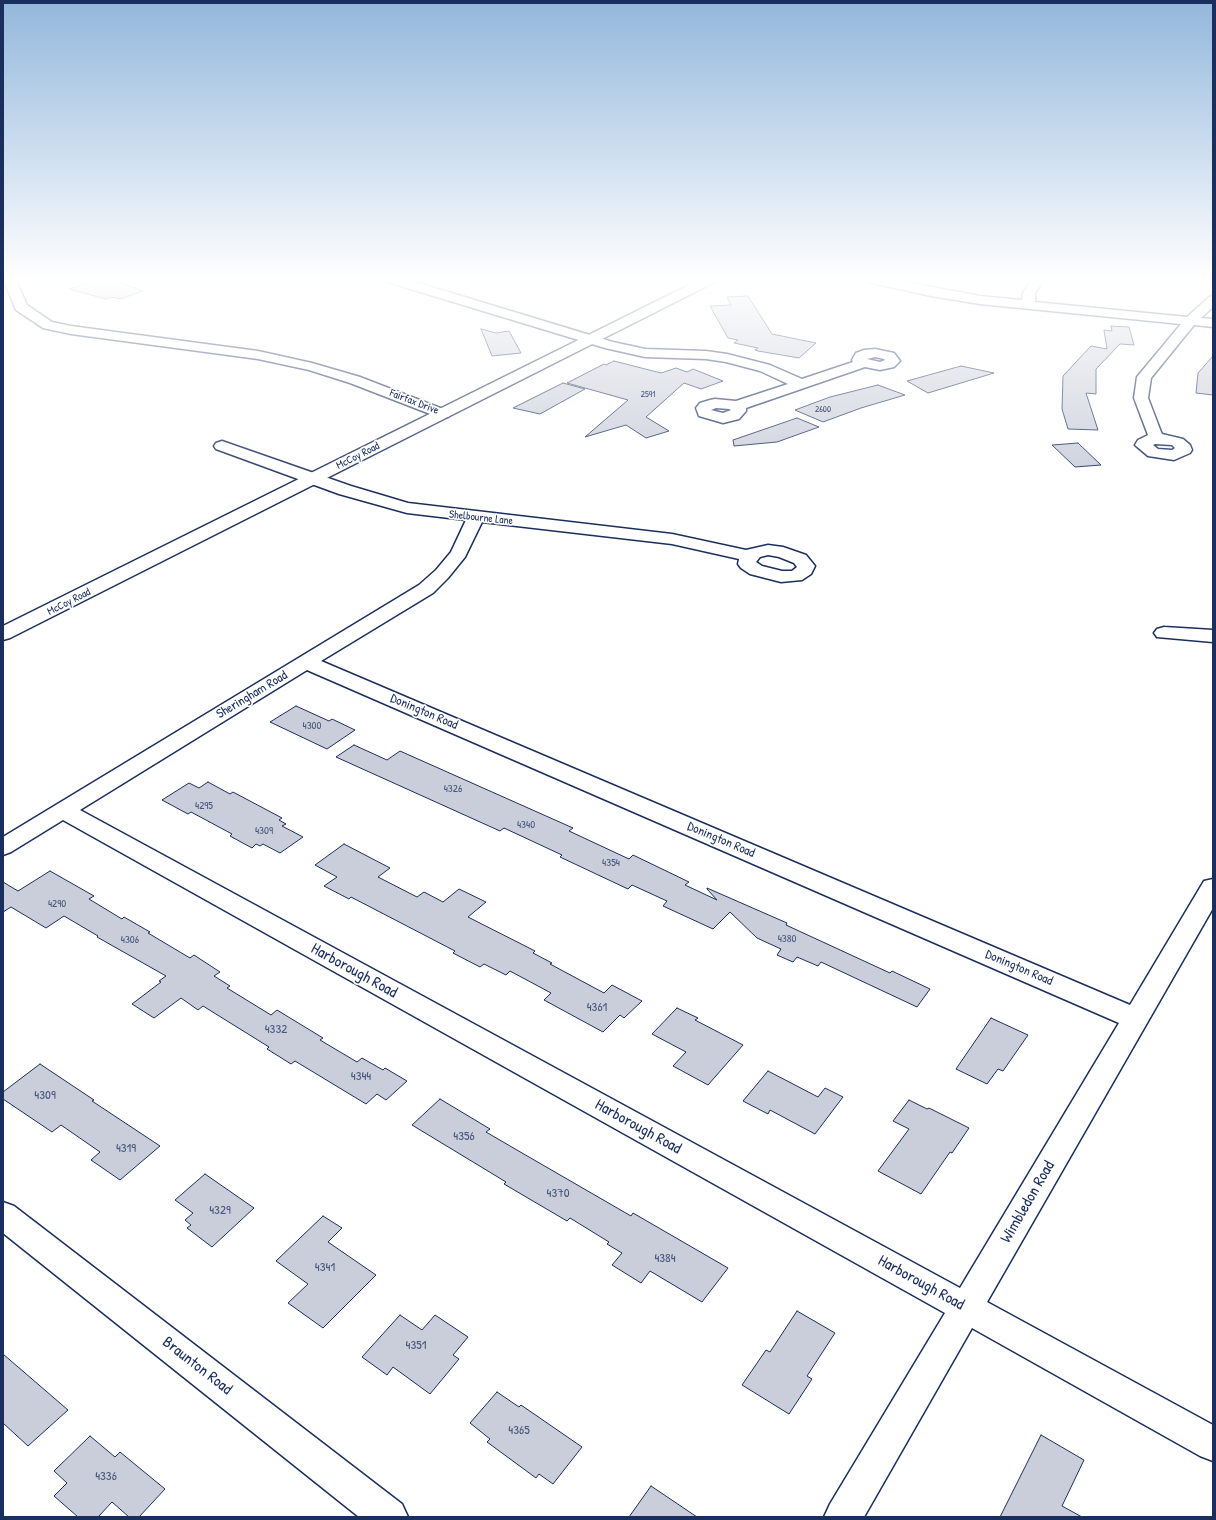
<!DOCTYPE html>
<style>
body{margin:0}
#map{position:relative;width:1216px;height:1520px;overflow:hidden;background:#fff;font-family:"Patrick Hand",sans-serif}
canvas{display:block}
.frame{position:absolute;inset:0;border:4px solid #1b2f5e;pointer-events:none}
</style>
<div id="map">
<canvas width="1216" height="1520"></canvas>
<div class="frame"></div>
</div>
<script>
const g = document.querySelector('canvas').getContext('2d');
g.lineJoin = 'round';
function fillPath(path, color) {
  g.fillStyle = color;
  g.fill(path, 'evenodd');
}
function poly(rows) {
  const path = new Path2D();
  for (const r of rows) {
    path.moveTo(r[0], r[1]);
    for (let i = 2; i < r.length; i += 2) path.lineTo(r[i], r[i + 1]);
  }
  return path;
}
function stroke(path, color, width, dash) {
  g.strokeStyle = color;
  g.lineWidth = width;
  g.lineCap = dash ? 'butt' : 'round';
  g.setLineDash(dash || []);
  g.stroke(path);
}
function label(font, color, halo, rows, align = 'center') {
  g.font = font + ' "Patrick Hand",sans-serif';
  g.lineWidth = 3.5;
  g.setLineDash([]);
  g.textBaseline = 'middle';
  g.strokeStyle = halo;
  g.fillStyle = color;
  for (const [text, x, y, turn = 0] of rows) {
    g.save();
    g.translate(x, y);
    g.rotate((+turn || 0) * Math.PI / 180);
    g.textAlign = isNaN(turn) ? turn : align;
    if (halo) g.strokeText(text, 0, 0);
    g.fillText(text, 0, 0);
    g.restore();
  }
}
const building = poly([
 [104,278,109,278,143,291,120,299,111,297,106,299,69,289,104,278],
 [748,296,772,334,816,343,799,358,758,351,755,350,758,348,734,343,738,340,728,338,710,306,731,305,727,297,748,296],
 [1111,326,1129,327,1134,345,1120,344,1096,369,1096,394,1086,393,1098,430,1068,429,1062,409,1063,376,1091,346,1107,349,1104,330,1112,331,1111,326],
 [481,329,496,333,509,331,521,353,492,356,481,329],
 [1213,356,1213,395,1196,393,1198,373,1213,356],
 [614,361,661,373,676,368,687,372,693,369,723,381,701,389,684,383,646,417,669,431,646,438,626,425,585,437,628,400,567,383,604,364,606,365,614,361],
 [961,366,994,373,928,393,907,381,961,366],
 [563,383,585,389,540,414,513,408,563,383],
 [878,385,905,395,861,408,823,422,795,410,830,397,878,385],
 [797,418,819,427,777,442,734,446,733,440,797,418],
 [1078,443,1101,465,1075,467,1052,445,1078,443],
 [296,706,329,721,332,719,355,730,327,749,270,722,296,706],
 [354,745,387,760,400,751,573,828,569,831,629,859,633,855,689,882,685,885,717,900,707,889,707,888,787,923,786,925,890,973,892,971,930,989,917,1007,821,962,818,966,797,957,793,962,777,955,781,949,757,938,730,912,713,929,663,906,667,901,632,885,628,889,560,857,562,855,504,828,500,831,336,757,354,745],
 [208,782,230,794,233,792,282,818,279,820,286,824,282,826,303,837,280,853,263,844,260,846,256,844,252,848,230,836,232,834,191,812,188,814,162,800,189,783,199,788,208,782],
 [344,844,390,868,378,877,417,897,424,892,443,902,459,889,486,902,468,917,535,951,533,953,552,963,550,964,604,993,612,985,642,1001,624,1018,620,1015,603,1032,544,1000,551,993,510,971,506,975,484,964,480,967,453,953,455,951,351,897,349,899,324,886,337,877,315,865,344,844],
 [50,871,94,896,89,899,122,919,124,917,150,932,148,933,190,958,194,955,220,972,214,976,230,986,227,988,271,1015,277,1010,323,1038,320,1040,357,1062,362,1058,383,1070,385,1068,407,1081,386,1100,377,1094,366,1104,295,1061,291,1064,267,1049,269,1047,203,1006,198,1010,181,998,154,1018,132,1004,161,982,159,981,166,976,97,937,98,936,64,916,46,928,11,907,3,912,3,882,18,891,50,871],
 [677,1008,698,1018,695,1020,743,1045,708,1085,673,1066,686,1052,652,1034,677,1008],
 [991,1018,1028,1035,1003,1071,998,1069,987,1084,956,1069,991,1018],
 [40,1064,94,1100,92,1101,160,1146,120,1180,91,1160,100,1152,61,1125,52,1132,3,1099,3,1092,40,1064],
 [768,1071,818,1097,825,1088,843,1097,815,1134,770,1110,768,1114,743,1101,768,1071],
 [440,1099,490,1129,486,1132,529,1157,631,1216,633,1213,728,1268,702,1302,650,1271,641,1283,612,1265,622,1253,607,1244,609,1242,570,1218,567,1221,504,1184,506,1182,412,1125,440,1099],
 [909,1100,927,1109,929,1108,969,1128,952,1153,950,1152,921,1194,878,1171,909,1129,893,1121,909,1100],
 [205,1174,254,1208,212,1247,187,1228,191,1225,185,1220,193,1213,175,1200,205,1174],
 [323,1216,342,1228,328,1242,376,1275,323,1328,288,1303,308,1284,276,1261,323,1216],
 [797,1311,835,1333,807,1376,812,1379,789,1414,742,1385,766,1350,770,1352,797,1311],
 [400,1315,422,1330,435,1315,468,1337,453,1355,459,1359,430,1394,393,1367,387,1375,362,1357,400,1315],
 [3,1354,68,1410,28,1446,3,1423,3,1354],
 [497,1392,519,1407,521,1405,582,1447,553,1484,539,1474,536,1478,487,1442,490,1439,470,1423,497,1392],
 [1041,1435,1084,1460,1062,1506,1082,1517,1000,1517,1041,1435],
 [90,1436,115,1457,120,1452,165,1489,139,1517,129,1517,112,1502,98,1517,78,1517,54,1496,67,1483,54,1471,90,1436],
 [651,1486,697,1517,629,1517,651,1486]
]);
const minor = poly([
 [3,278,15,278,27,305,52,322,71,326,258,351,312,363,360,377,448,411,451,414,448,417,438,417,350,383,309,370,258,359,71,334,43,328,16,310,3,278],
 [382,278,402,278,613,342,645,349,706,351,727,354,770,365,802,379,853,362,852,360,856,353,864,350,875,349,894,353,900,361,894,367,880,370,865,367,746,408,746,411,739,419,723,423,699,416,696,408,700,403,710,400,715,399,736,401,788,384,760,371,726,362,706,359,645,357,605,348,384,281,382,278],
 [875,357,884,359,885,360,880,362,867,359,875,357],
 [716,408,729,409,731,410,723,413,711,410,716,408],
 [861,278,885,278,980,296,1022,300,1023,293,1033,278,1045,278,1035,293,1035,302,1187,317,1209,297,1213,296,1213,307,1201,318,1213,319,1213,327,1194,325,1151,378,1148,398,1161,432,1162,434,1183,439,1190,445,1192,450,1190,453,1174,460,1148,456,1135,445,1138,440,1148,435,1134,398,1137,377,1181,324,980,304,931,296,863,281,861,278],
 [1155,444,1172,445,1175,448,1172,450,1158,449,1153,445,1155,444],
 [222,441,351,486,408,503,672,534,746,550,768,545,783,547,806,555,815,566,811,574,802,580,781,582,750,574,741,568,738,564,739,559,672,544,482,522,465,557,448,578,433,593,321,661,1130,1005,1204,881,1213,879,1213,908,987,1302,1213,1425,1213,1461,1200,1456,972,1328,864,1517,824,1517,830,1504,945,1313,63,820,11,852,3,855,3,837,419,585,436,570,451,552,466,520,407,513,339,494,216,449,214,446,216,443,222,441],
 [768,555,779,557,794,563,797,567,792,571,782,571,762,566,756,562,760,557,768,555],
 [307,670,1119,1023,960,1288,80,810,307,670],
 [1164,627,1213,630,1213,642,1157,637,1154,633,1157,629,1164,627],
 [3,1202,14,1206,402,1504,408,1517,359,1517,3,1233,3,1202]
]);
const major = poly([
 [703,278,719,278,717,281,10,638,3,640,3,626,703,278]
]);
const farNumbernames = [
 ["2591",648,395],
 ["2600",823,410]
];
const farStreetnames = [
 ["Fairfax Drive",414,402,21],
 ["McCoy Road",358,456,-27],
 ["Shelbourne Lane",481,518,6],
 ["McCoy Road",69,602,-27]
];
const numberNames = [
 ["4300",312,726],
 ["4326",453,789],
 ["4295",204,806],
 ["4340",526,825],
 ["4309",264,831],
 ["4354",611,863],
 ["4290",57,904],
 ["4380",787,939],
 ["4306",130,940]
];
const streetNames = [
 ["Sheringham Road",252,695,-31],
 ["Donington Road",424,712,23],
 ["Donington Road",721,840,23],
 ["Donington Road",1019,968,23]
];
const nearNumbernames = [
 ["4361",597,1008],
 ["4332",276,1030],
 ["4344",361,1077],
 ["4309",45,1096],
 ["4356",464,1137],
 ["4319",126,1149],
 ["4370",558,1194],
 ["4329",220,1211],
 ["4384",665,1259],
 ["4341",325,1268],
 ["4351",416,1346],
 ["4365",519,1431],
 ["4336",106,1477]
];
const nearStreetnames = [
 ["Harborough Road",354,971,29],
 ["Harborough Road",638,1127,29],
 ["Wimbledon Road",1028,1202,-60],
 ["Harborough Road",921,1283,29],
 ["Braunton Road",197,1366,38]
];
fillPath(building, '#caceda');
stroke(building, '#1b2f5e', 1);
stroke(minor, '#1b2f5e', 3);
stroke(major, '#1b2f5e', 3);
fillPath(minor, '#fff');
fillPath(major, '#fff');
const sky = g.createLinearGradient(0, 0, 0, 491);
sky.addColorStop(0, '#93b7dc');
sky.addColorStop(0.57, '#fff');
sky.addColorStop(1, '#ffffff00');
g.fillStyle = sky;
g.fillRect(0, 0, 1216, 491);
label('9px', '#47577d', null, farNumbernames);
label('11px', '#1b2f5e', '#fff', farStreetnames);
label('11px', '#47577d', null, numberNames);
label('13px', '#1b2f5e', '#fff', streetNames);
label('13px', '#47577d', null, nearNumbernames);
label('16px', '#1b2f5e', '#fff', nearStreetnames);
</script>
